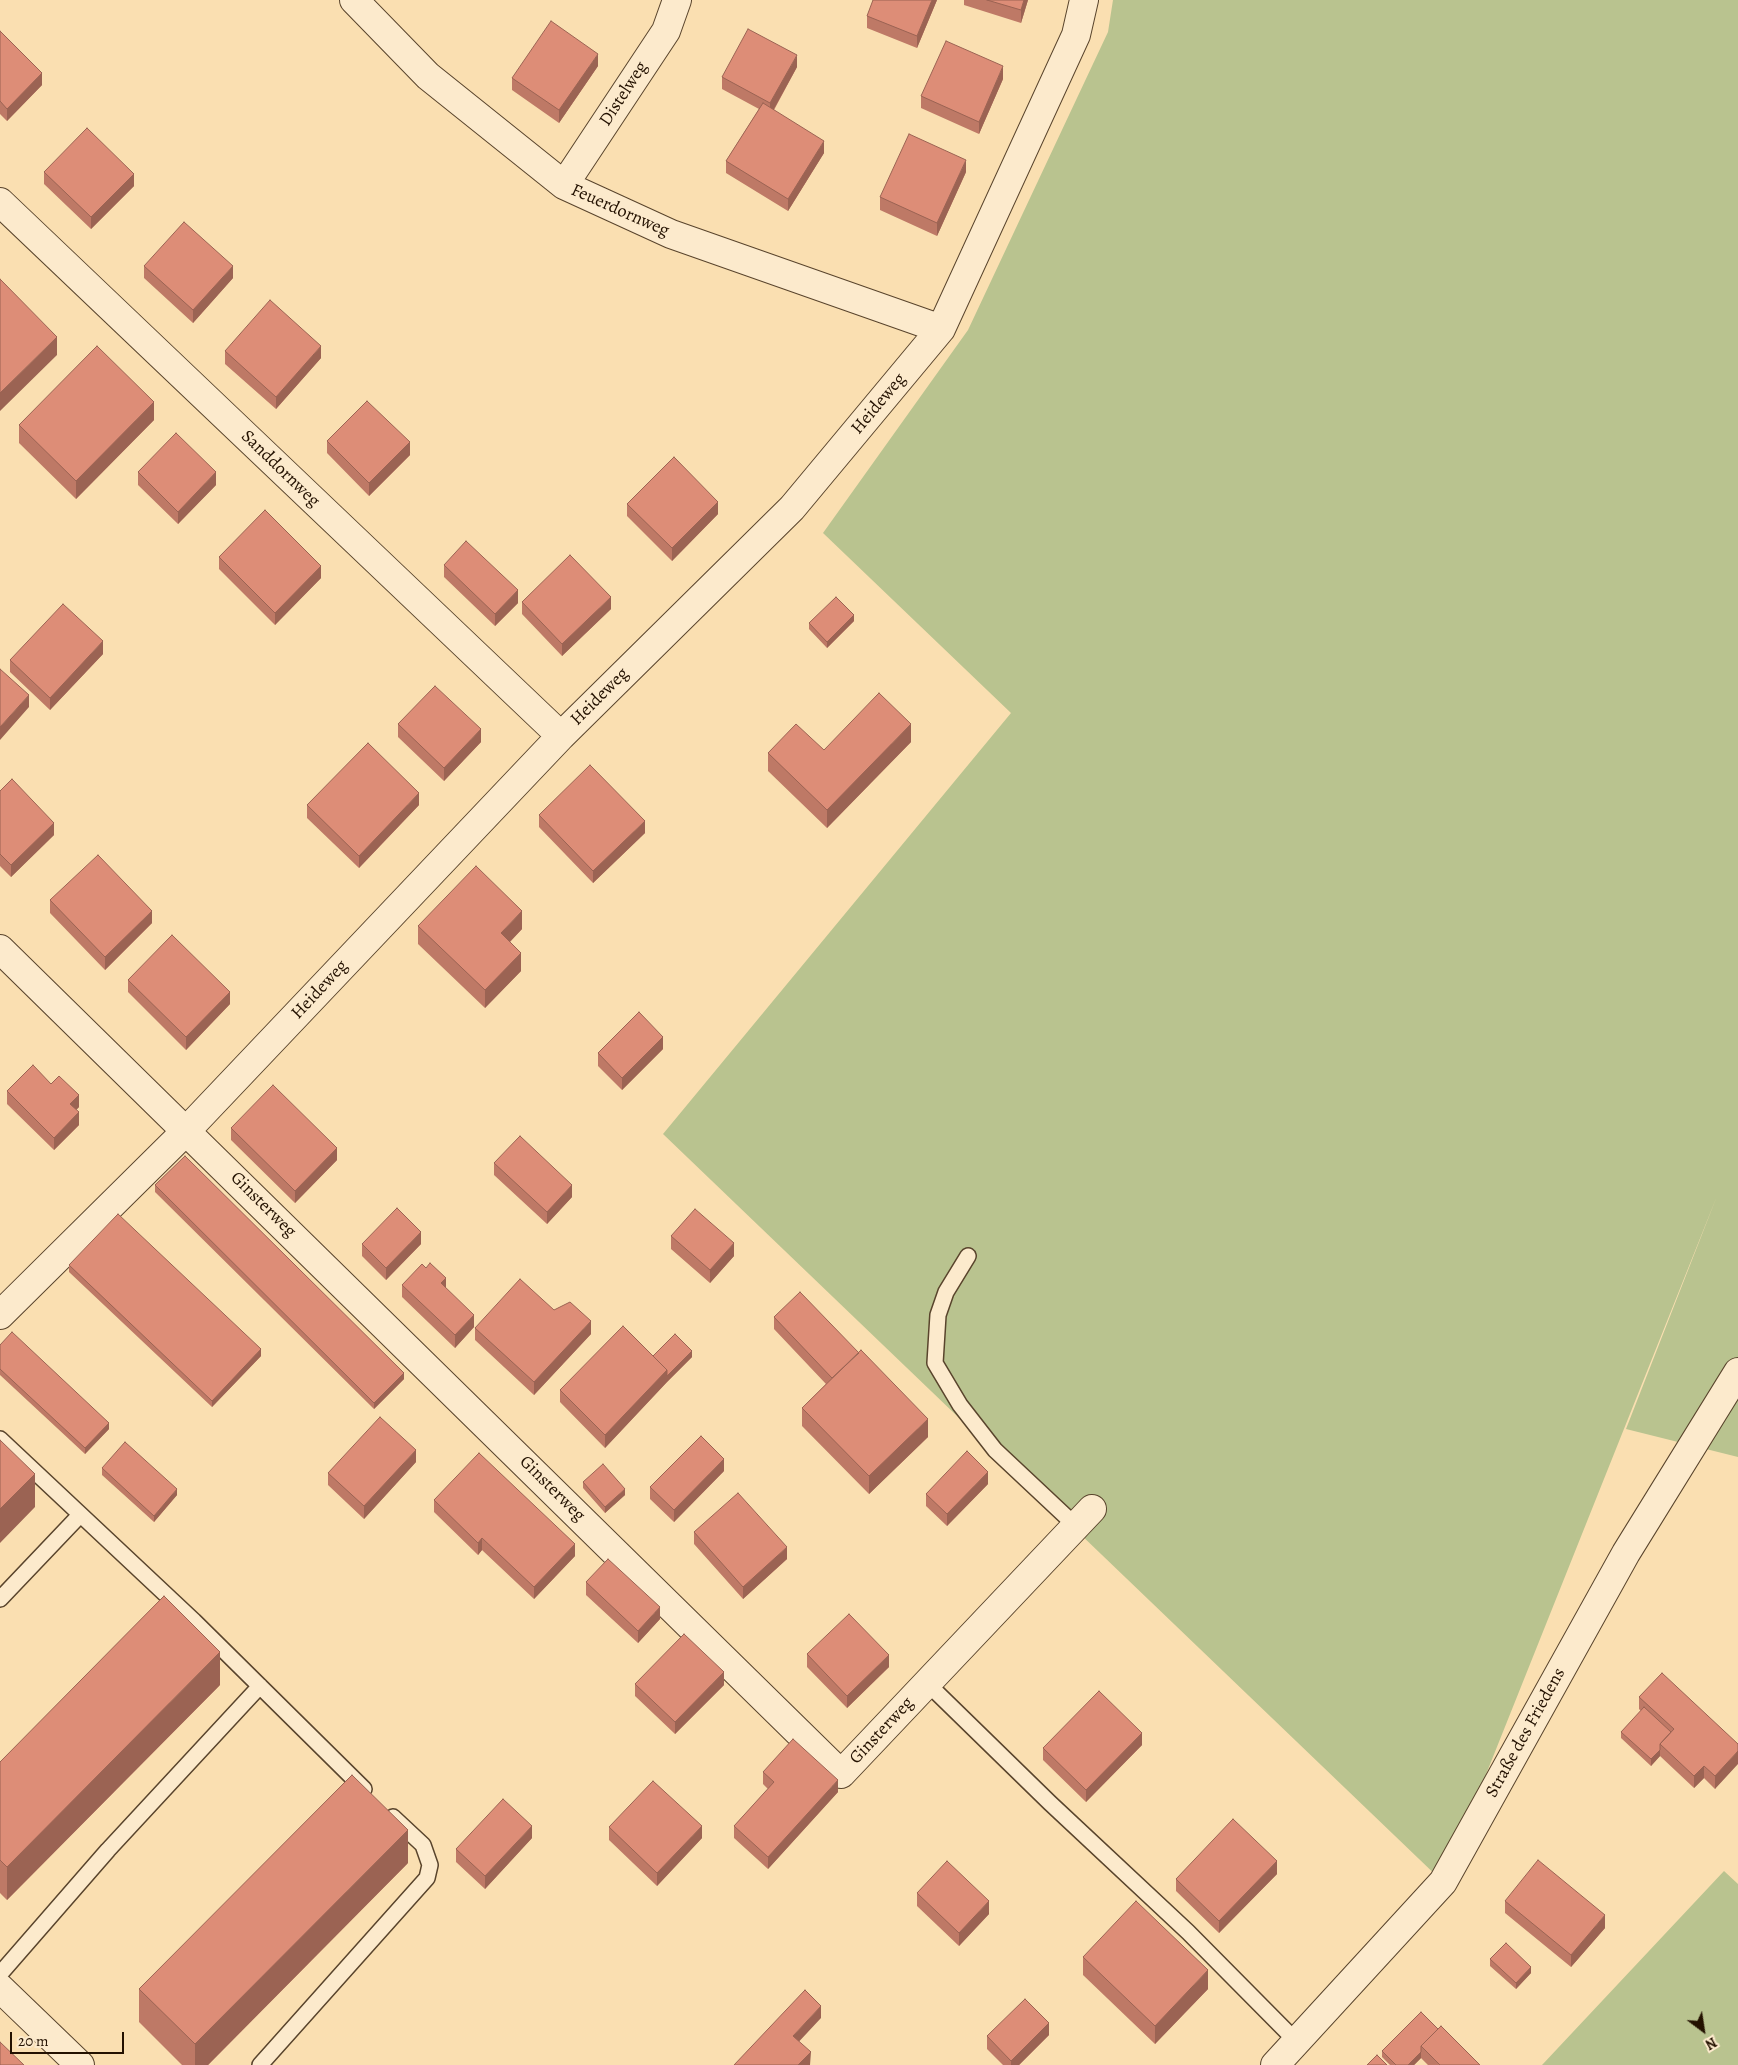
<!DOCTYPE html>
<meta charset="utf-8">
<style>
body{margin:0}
#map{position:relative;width:1738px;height:2065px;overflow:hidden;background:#fadfb1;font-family:Alegreya,serif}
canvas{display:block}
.north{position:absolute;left:1678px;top:2005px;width:50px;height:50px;-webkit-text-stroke:4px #fceacc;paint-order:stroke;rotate:149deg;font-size:14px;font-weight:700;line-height:20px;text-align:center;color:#231100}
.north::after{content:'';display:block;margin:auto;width:18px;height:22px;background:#231100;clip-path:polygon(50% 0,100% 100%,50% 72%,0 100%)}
.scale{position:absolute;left:10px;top:2032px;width:114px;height:22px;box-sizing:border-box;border:2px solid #231100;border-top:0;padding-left:6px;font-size:15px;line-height:18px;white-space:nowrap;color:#231100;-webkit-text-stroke:4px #fceacc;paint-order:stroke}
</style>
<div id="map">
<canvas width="1738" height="2065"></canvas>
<div class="north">N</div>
<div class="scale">20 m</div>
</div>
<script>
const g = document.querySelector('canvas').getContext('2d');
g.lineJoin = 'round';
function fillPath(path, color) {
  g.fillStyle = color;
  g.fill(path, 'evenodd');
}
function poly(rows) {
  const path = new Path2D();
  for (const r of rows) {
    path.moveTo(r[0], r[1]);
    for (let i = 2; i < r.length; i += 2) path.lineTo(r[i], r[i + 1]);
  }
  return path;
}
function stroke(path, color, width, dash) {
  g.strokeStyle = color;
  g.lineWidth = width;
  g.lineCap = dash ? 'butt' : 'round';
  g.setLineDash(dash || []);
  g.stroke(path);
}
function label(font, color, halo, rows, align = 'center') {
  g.font = font + ' Alegreya,serif';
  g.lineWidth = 5;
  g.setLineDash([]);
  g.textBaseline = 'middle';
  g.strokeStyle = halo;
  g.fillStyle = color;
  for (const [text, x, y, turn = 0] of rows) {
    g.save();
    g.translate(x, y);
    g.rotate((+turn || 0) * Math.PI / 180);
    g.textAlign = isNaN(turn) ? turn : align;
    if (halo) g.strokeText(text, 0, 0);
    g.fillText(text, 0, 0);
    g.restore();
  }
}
const green = poly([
 [1113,0,1738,0,1738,1457,1626,1429,1717,1196,1443,1882,663,1134,1011,713,823,533,968,330,1108,32],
 [1724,1871,1738,1884,1738,2065,1542,2065]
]);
const service = poly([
 [968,1256,946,1292,938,1315,935,1363,960,1405,995,1450,1076,1526],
 [0,1439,194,1621,364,1789],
 [0,1599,80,1515],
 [927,1683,1050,1803,1188,1932,1297,2042],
 [0,1974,108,1850,260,1686],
 [260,2065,427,1878,430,1865,423,1845,393,1817]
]);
const minor = poly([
 [354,0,428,76,564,185,671,234,941,329],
 [564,185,666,31,677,0],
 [0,202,561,736],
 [0,949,841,1774,1092,1509],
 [0,1315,187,1130,561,736,792,508,941,329,1076,35,1084,0],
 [0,1988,80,2065],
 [1275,2065,1443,1882,1626,1553,1738,1372]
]);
const wall = poly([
 [937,0,917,48,867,28,867,16],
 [964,0,1028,0,1021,23,964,5],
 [0,31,42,85,7,121,0,114],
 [598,66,559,123,512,90,512,78],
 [797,67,774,110,824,153,788,211,726,173,726,161,759,109,722,89,722,77],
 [1003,79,979,134,921,108,921,96],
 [44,172,134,186,91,229,44,184],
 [966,172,937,236,880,210,880,197],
 [144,266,233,278,193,323,144,278],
 [225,351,321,358,276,409,225,364],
 [154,420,76,499,19,443,19,425],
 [327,441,410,455,369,496,327,453],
 [138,472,216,485,178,524,138,485],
 [627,504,718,514,672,561,627,516],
 [219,557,321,578,275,625,219,569],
 [444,565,518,603,495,626,444,577],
 [522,602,611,609,562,656,522,614],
 [854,621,827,648,809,629,809,623],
 [103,654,50,710,10,672,10,660],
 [398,724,481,742,444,781,398,737],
 [911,742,827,828,768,771,768,753,824,750],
 [0,791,54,835,11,877,0,866],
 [307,805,419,805,359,868,307,818],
 [539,815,645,833,593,883,539,827],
 [50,900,152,923,105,970,50,913],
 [418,926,522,929,510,942,521,971,485,1008,418,944],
 [128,980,230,1004,186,1050,128,992],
 [663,1049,622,1090,598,1066,598,1053],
 [51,1084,79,1107,76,1110,79,1125,54,1150,7,1104,7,1091],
 [231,1128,337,1160,295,1203,231,1140],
 [494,1163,572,1197,547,1224,494,1175],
 [155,1185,404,1379,374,1409,155,1192],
 [671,1236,734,1256,710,1283,671,1249],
 [362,1244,421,1244,386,1280,362,1256],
 [69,1265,261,1356,212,1407,69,1272],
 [402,1285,446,1288,474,1327,455,1348,402,1297],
 [554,1310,591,1334,534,1395,475,1340,475,1328],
 [774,1317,928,1437,869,1494,802,1426,802,1408,826,1384,774,1329],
 [0,1345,109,1429,85,1454,0,1375],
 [653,1356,692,1357,667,1382,605,1448,560,1402,560,1390],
 [416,1462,364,1519,328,1485,328,1473],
 [102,1468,177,1495,154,1522,102,1475],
 [724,1471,674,1522,650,1499,650,1487],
 [583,1482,625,1495,605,1513,583,1488],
 [988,1484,947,1526,926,1506,926,1494],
 [434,1500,575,1556,534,1599,482,1550,478,1555,434,1512],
 [694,1532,787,1559,743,1599,694,1544],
 [586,1582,660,1619,638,1643,586,1595],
 [807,1654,889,1667,847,1708,807,1667],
 [635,1684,724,1685,675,1734,635,1696],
 [220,1685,7,1900,0,1893,0,1762],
 [1639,1697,1738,1744,1715,1789,1704,1778,1694,1788,1660,1756,1651,1766,1621,1738,1621,1732,1641,1711,1639,1709],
 [1142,1745,1086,1802,1043,1760,1043,1748],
 [763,1772,838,1792,768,1869,734,1838,734,1826,768,1789,763,1784],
 [609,1827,702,1838,657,1886,609,1840],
 [532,1838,485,1889,456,1862,456,1849],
 [408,1863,208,2065,182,2065,139,2022,139,1989],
 [1277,1874,1219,1933,1176,1891,1176,1879],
 [917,1893,989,1914,959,1946,917,1906],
 [1505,1901,1605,1928,1571,1967,1505,1913],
 [1083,1957,1208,1989,1155,2044,1083,1975],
 [1490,1959,1531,1973,1516,1989,1490,1966],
 [1438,2029,1480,2065,1428,2065,1421,2058,1414,2065,1390,2065,1382,2057,1382,2051],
 [1049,2035,1019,2065,1003,2065,987,2049,987,2036]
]);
const shadedWall = poly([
 [932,0,937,0,917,48,917,36],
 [1024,0,1028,0,1021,23,1021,10],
 [598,54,598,66,559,123,559,110],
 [797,55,797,67,770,116,770,103],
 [1003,66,1003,79,979,134,979,122],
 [42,73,42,85,7,121,7,109],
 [824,141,824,153,788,211,788,199],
 [966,160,966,172,937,236,937,223],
 [134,174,134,186,91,229,91,217],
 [233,266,233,278,193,323,193,310],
 [57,337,57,355,0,411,0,393],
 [321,346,321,358,276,409,276,397],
 [154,402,154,420,76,499,76,481],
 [410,442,410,455,369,496,369,483],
 [216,472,216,485,178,524,178,512],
 [718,502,718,514,672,561,672,548],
 [321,566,321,578,275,625,275,613],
 [518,590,518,603,495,626,495,614],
 [611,597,611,609,562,656,562,644],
 [854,615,854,621,827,648,827,642],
 [103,641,103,654,50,710,50,698],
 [29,695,29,707,0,740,0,727],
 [911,724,911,742,827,828,827,810],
 [481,729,481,742,444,781,444,768],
 [419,793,419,805,359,868,359,856],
 [645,821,645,833,593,883,593,871],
 [54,823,54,835,11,877,11,865],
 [152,911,152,923,105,970,105,957],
 [522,911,522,929,501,951,501,933],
 [521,953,521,971,485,1008,485,990],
 [230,992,230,1004,186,1050,186,1037],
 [663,1037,663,1049,622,1090,622,1078],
 [79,1095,79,1107,70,1116,70,1104],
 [79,1112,79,1125,54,1150,54,1138],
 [337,1148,337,1160,295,1203,295,1191],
 [572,1185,572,1197,547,1224,547,1212],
 [421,1232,421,1244,386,1280,386,1268],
 [734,1243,734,1256,710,1283,710,1270],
 [446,1278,446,1290,441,1283],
 [474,1315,474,1327,455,1348,455,1335],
 [591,1321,591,1334,534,1395,534,1382],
 [261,1349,261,1356,212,1407,212,1401],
 [692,1351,692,1357,667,1382,605,1448,605,1435,667,1370],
 [404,1373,404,1379,374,1409,374,1403],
 [928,1419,928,1437,869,1494,869,1476],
 [109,1423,109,1429,85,1454,85,1448],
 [416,1450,416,1462,364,1519,364,1506],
 [724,1459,724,1471,674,1522,674,1510],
 [988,1472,988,1484,947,1526,947,1514],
 [35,1474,35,1507,0,1543,0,1509],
 [177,1489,177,1495,154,1522,154,1516],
 [625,1489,625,1495,605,1513,605,1507],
 [482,1538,482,1550,478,1555,478,1543],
 [575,1544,575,1556,534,1599,534,1587],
 [787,1547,787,1559,743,1599,743,1587],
 [660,1607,660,1619,638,1643,638,1631],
 [220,1652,220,1685,7,1900,7,1867],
 [889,1655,889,1667,847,1708,847,1696],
 [724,1672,724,1685,675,1734,675,1722],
 [1142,1733,1142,1745,1086,1802,1086,1790],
 [1660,1750,1660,1756,1651,1766,1651,1759],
 [1738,1751,1738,1764,1715,1789,1715,1776],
 [1704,1766,1704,1778,1694,1788,1694,1776],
 [838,1780,838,1792,768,1869,768,1857],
 [532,1826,532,1838,485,1889,485,1876],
 [702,1826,702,1838,657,1886,657,1873],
 [408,1830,408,1863,208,2065,195,2065,195,2044],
 [1277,1861,1277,1874,1219,1933,1219,1921],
 [989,1901,989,1914,959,1946,959,1933],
 [1605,1915,1605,1928,1571,1967,1571,1955],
 [1531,1967,1531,1973,1516,1989,1516,1983],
 [1208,1970,1208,1989,1155,2044,1155,2026],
 [821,2006,821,2018,793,2048,793,2036],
 [1049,2023,1049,2035,1019,2065,1011,2065,1011,2061],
 [811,2052,810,2065,798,2065],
 [1421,2052,1421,2058,1414,2065,1408,2065]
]);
const building = poly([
 [873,0,932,0,917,36,867,16,873,0],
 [987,0,1024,0,1021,10,987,0],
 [551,21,598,54,559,110,512,78,551,21],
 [748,29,797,55,770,103,722,77,748,29],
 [0,31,42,73,7,109,0,101,0,31],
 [946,41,1003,66,979,122,921,96,946,41],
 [763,103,824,141,788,199,726,161,763,103],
 [87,128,134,174,91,217,44,172,87,128],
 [909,134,966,160,937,223,880,197,909,134],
 [184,222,233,266,193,310,144,266,184,222],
 [0,279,57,337,0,393,0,279],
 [270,300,321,346,276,397,225,351,270,300],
 [97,346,154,402,76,481,19,425,97,346],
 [367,401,410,442,369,483,327,441,367,401],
 [176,433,216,472,178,512,138,472,176,433],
 [674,457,718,502,672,548,627,504,674,457],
 [265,510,321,566,275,613,219,557,265,510],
 [466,541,518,590,495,614,444,565,466,541],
 [570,555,611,597,562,644,522,602,570,555],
 [836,597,854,615,827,642,809,623,836,597],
 [63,604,103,641,50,698,10,660,63,604],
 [0,669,29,695,0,727,0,669],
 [435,686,481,729,444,768,398,724,435,686],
 [879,693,911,724,827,810,768,753,796,724,824,750,879,693],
 [368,743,419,793,359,856,307,805,368,743],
 [590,765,645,821,593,871,539,815,590,765],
 [12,779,54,823,11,865,0,854,0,791,12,779],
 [98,855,152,911,105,957,50,900,98,855],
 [476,866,522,911,501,933,521,953,485,990,418,926,476,866],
 [172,935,230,992,186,1037,128,980,172,935],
 [639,1012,663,1037,622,1078,598,1053,639,1012],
 [33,1065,51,1084,59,1076,79,1095,70,1104,79,1112,54,1138,7,1091,33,1065],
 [273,1085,337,1148,295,1191,231,1128,273,1085],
 [520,1136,572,1185,547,1212,494,1163,520,1136],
 [185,1156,404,1373,374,1403,155,1185,185,1156],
 [397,1208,421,1232,386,1268,362,1244,397,1208],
 [695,1209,734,1243,710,1270,671,1236,695,1209],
 [118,1214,261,1349,212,1401,69,1265,118,1214],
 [430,1263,446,1278,441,1283,474,1315,455,1335,402,1285,422,1264,426,1268,430,1263],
 [520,1279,554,1310,570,1302,591,1321,534,1382,475,1328,520,1279],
 [800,1292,859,1353,832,1378,774,1317,800,1292],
 [623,1326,667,1370,605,1435,560,1390,623,1326],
 [12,1332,109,1423,85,1448,0,1369,0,1345,12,1332],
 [675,1334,692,1351,667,1376,667,1370,653,1356,675,1334],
 [861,1350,928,1419,869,1476,802,1408,861,1350],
 [380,1417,416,1450,364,1506,328,1473,380,1417],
 [701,1436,724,1459,674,1510,650,1487,701,1436],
 [0,1440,35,1474,0,1509,0,1440],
 [125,1442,177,1489,154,1516,102,1468,125,1442],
 [967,1451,988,1472,947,1514,926,1494,967,1451],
 [479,1453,575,1544,534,1587,482,1538,478,1543,434,1500,479,1453],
 [603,1464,625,1489,605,1507,583,1482,603,1464],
 [738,1493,787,1547,743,1587,694,1532,738,1493],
 [608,1559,660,1607,638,1631,586,1582,608,1559],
 [164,1596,220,1652,7,1867,0,1860,0,1762,164,1596],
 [849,1614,889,1655,847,1696,807,1654,849,1614],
 [684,1634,724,1672,675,1722,635,1684,684,1634],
 [1662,1673,1738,1744,1738,1751,1715,1776,1704,1766,1694,1776,1660,1744,1674,1729,1639,1697,1662,1673],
 [1099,1691,1142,1733,1086,1790,1043,1748,1099,1691],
 [1644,1707,1671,1732,1660,1744,1660,1750,1651,1759,1621,1732,1644,1707],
 [793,1739,838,1780,768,1857,734,1826,774,1782,763,1772,793,1739],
 [352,1775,408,1830,195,2044,139,1989,352,1775],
 [653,1781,702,1826,657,1873,609,1827,653,1781],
 [503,1799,532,1826,485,1876,456,1849,503,1799],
 [1233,1819,1277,1861,1219,1921,1176,1879,1233,1819],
 [1538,1860,1605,1915,1571,1955,1505,1901,1538,1860],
 [947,1861,989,1901,959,1933,917,1893,947,1861],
 [1136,1901,1208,1970,1155,2026,1083,1957,1136,1901],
 [1506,1943,1531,1967,1516,1983,1490,1959,1506,1943],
 [805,1990,821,2006,793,2036,811,2052,798,2065,734,2065,805,1990],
 [1025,1999,1049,2023,1011,2061,987,2036,1025,1999],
 [1421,2012,1438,2029,1421,2046,1421,2052,1408,2065,1396,2065,1382,2051,1421,2012],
 [1441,2026,1480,2065,1440,2065,1421,2046,1441,2026],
 [0,2042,24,2065,0,2065,0,2042],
 [1377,2055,1387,2065,1367,2065,1377,2055]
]);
const streetNames = [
 ["Distelweg",624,94,-57],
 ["Feuerdornweg",620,211,24],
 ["Heideweg",879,404,-50],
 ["Sanddornweg",280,469,44],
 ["Heideweg",600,697,-45],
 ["Heideweg",320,990,-47],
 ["Ginsterweg",263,1205,45],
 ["Ginsterweg",552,1489,45],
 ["Ginsterweg",882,1731,-47],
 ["Straße des Friedens",1526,1733,-61]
];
fillPath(green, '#b9c38f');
stroke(service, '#59442c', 18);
stroke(minor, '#59442c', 30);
stroke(service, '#fceacc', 15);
stroke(minor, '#fceacc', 28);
fillPath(wall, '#be7966');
fillPath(shadedWall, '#9b6353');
fillPath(building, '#dd8d77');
stroke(building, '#9b6353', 1);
label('18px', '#231100', '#fceacc', streetNames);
</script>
